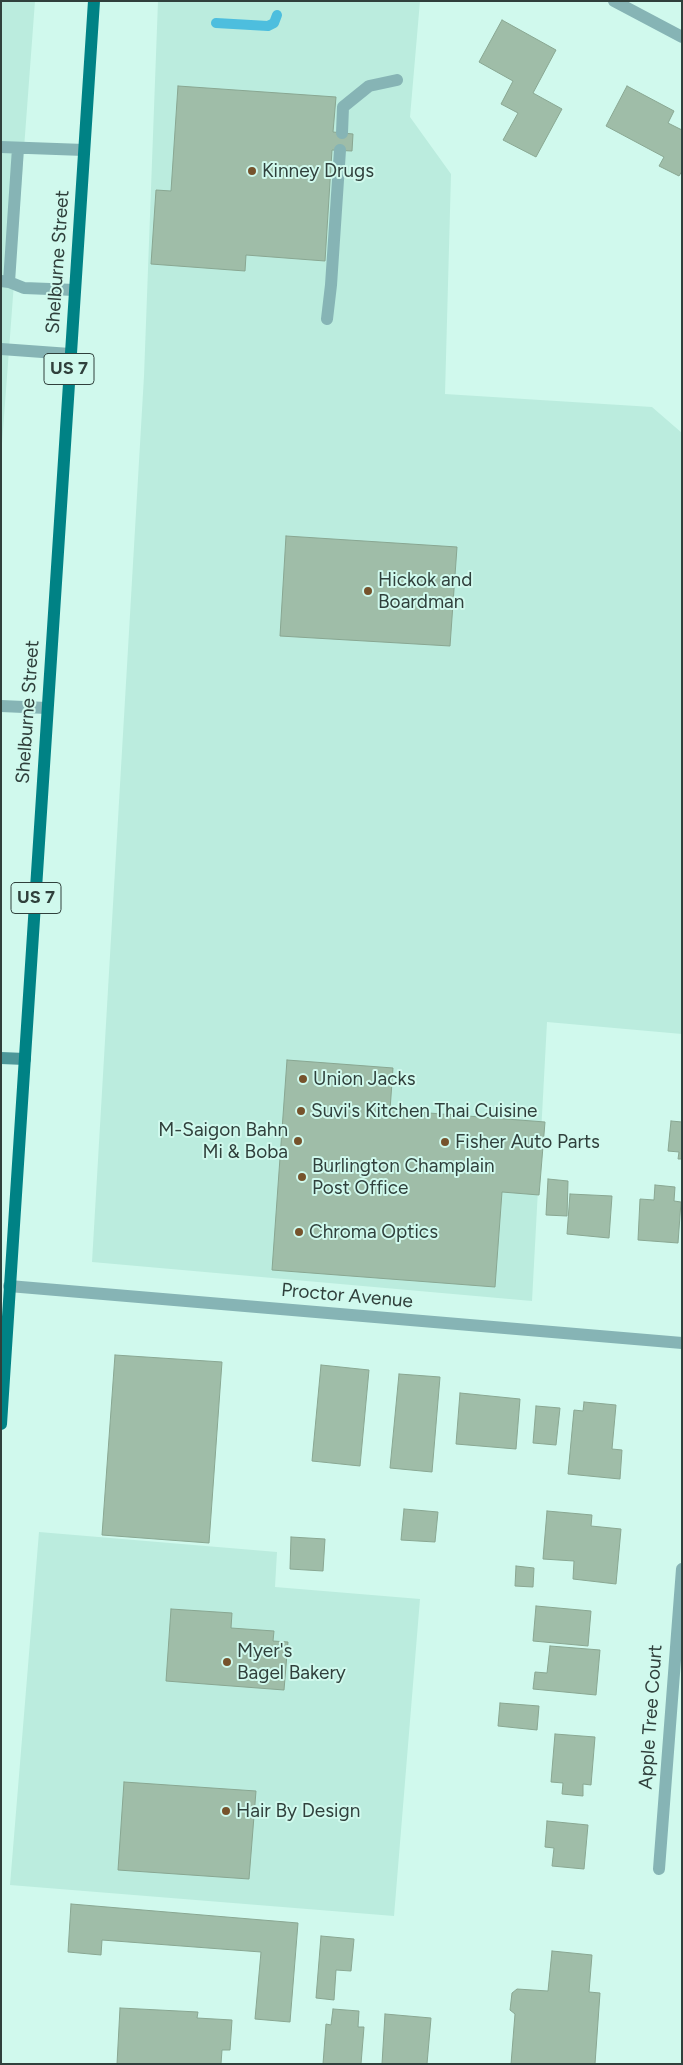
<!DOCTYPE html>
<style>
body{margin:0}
#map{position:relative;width:683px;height:2065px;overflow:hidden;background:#d0f9ed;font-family:Figtree,sans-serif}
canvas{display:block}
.frame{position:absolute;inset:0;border:2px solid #30403c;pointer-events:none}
</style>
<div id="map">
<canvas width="683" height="2065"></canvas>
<div class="frame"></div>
</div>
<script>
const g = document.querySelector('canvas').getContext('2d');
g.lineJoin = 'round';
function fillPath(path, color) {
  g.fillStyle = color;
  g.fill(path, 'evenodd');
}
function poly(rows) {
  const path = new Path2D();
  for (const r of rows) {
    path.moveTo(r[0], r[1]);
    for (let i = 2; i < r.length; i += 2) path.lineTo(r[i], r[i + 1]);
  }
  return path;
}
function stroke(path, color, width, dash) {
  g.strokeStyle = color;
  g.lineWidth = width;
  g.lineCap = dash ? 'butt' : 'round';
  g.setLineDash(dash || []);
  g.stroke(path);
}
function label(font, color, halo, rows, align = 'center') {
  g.font = font + ' Figtree,sans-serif';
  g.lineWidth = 4;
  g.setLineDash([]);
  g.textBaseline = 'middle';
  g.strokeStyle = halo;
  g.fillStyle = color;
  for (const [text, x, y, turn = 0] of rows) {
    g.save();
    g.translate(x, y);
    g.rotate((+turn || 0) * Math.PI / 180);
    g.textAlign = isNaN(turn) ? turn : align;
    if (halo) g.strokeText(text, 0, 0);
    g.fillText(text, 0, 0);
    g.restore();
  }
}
const built = poly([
 [1,1,35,1,1,457],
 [158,1,420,1,410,117,451,174,445,394,652,407,682,433,682,1034,547,1022,532,1301,92,1262,144,376],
 [39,1532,277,1552,275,1587,420,1599,394,1916,10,1885]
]);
const stream = poly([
 [216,23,268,26,274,23,277,15]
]);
const building = poly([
 [502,20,556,50,533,93,562,109,536,157,503,140,518,113,501,104,513,81,479,62,502,20],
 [178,86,336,97,333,132,353,134,352,151,332,150,325,261,246,255,245,271,151,264,156,190,171,191,178,86],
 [627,86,674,111,668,123,682,130,682,171,679,176,659,166,664,157,606,126,627,86],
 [286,536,457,547,450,646,280,636,286,536],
 [287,1060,393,1068,390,1110,545,1122,539,1195,502,1192,495,1287,272,1270,287,1060],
 [671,1121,682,1122,682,1159,678,1159,679,1152,668,1151,671,1121],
 [548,1179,568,1181,567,1216,546,1215,548,1179],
 [655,1185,675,1187,674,1201,681,1202,678,1243,638,1240,640,1199,654,1200,655,1185],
 [570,1194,612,1196,609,1238,567,1234,570,1194],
 [115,1355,222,1362,209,1543,102,1535,115,1355],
 [321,1365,369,1370,360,1466,312,1461,321,1365],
 [399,1374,440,1377,432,1472,390,1468,399,1374],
 [460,1393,520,1399,516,1449,456,1444,460,1393],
 [584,1402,616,1405,612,1449,622,1450,620,1479,568,1474,574,1410,583,1411,584,1402],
 [536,1406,560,1408,556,1445,533,1443,536,1406],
 [404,1509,438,1512,435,1542,401,1540,404,1509],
 [547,1511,592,1515,591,1526,621,1529,616,1584,573,1579,574,1561,543,1559,547,1511],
 [291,1537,325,1539,323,1571,290,1569,291,1537],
 [516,1566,534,1568,533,1587,515,1586,516,1566],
 [536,1606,591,1611,588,1646,533,1641,536,1606],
 [171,1609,232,1613,231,1628,274,1631,273,1641,288,1642,284,1690,166,1681,171,1609],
 [550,1646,600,1650,596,1695,533,1689,535,1672,547,1673,550,1646],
 [500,1703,539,1706,537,1730,498,1726,500,1703],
 [555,1734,595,1737,591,1785,583,1784,583,1796,562,1794,563,1783,551,1782,555,1734],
 [124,1782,256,1791,249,1879,118,1870,124,1782],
 [547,1821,588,1825,584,1869,552,1866,554,1848,545,1847,547,1821],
 [71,1904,298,1923,290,2022,255,2019,261,1952,102,1940,101,1955,68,1952,71,1904],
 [321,1936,354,1939,351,1971,336,1970,334,2000,316,1998,321,1936],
 [552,1951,592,1955,589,1992,600,1993,595,2064,511,2064,515,2014,510,2010,512,1993,517,1989,548,1991,552,1951],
 [120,2008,198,2012,197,2018,232,2020,230,2050,222,2050,221,2064,117,2064,120,2008],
 [333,2009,359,2011,358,2027,364,2027,361,2064,323,2064,326,2024,331,2025,333,2009],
 [385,2014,431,2018,427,2064,382,2064,385,2014]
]);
const lane = poly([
 [342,133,343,107,369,86,397,80],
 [1,147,84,150],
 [1,281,9,282,24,288,75,290],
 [9,282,18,148],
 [327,319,331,285,340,150],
 [1,349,70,354],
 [1,706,47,708]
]);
const street = poly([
 [614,1,682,37],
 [9,1286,682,1343],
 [659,1869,682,1569]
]);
const secondary = poly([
 [1,1058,25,1059]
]);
const primary = poly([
 [1,1424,94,1]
]);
const markers = [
 [252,171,5,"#76532c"],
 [368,591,5,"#76532c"],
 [303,1079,5,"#76532c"],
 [301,1111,5,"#76532c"],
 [298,1141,5,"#76532c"],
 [445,1142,5,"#76532c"],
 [302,1177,5,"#76532c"],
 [299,1232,5,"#76532c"],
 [227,1662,5,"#76532c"],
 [226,1811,5,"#76532c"]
];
const shields = [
 [69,369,50],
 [36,898,50]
];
const shieldNames = [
 ["US 7",69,369],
 ["US 7",36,898]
];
const poiNames = [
 ["Kinney Drugs",262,171],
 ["Hickok and",378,580],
 ["Boardman",378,602],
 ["Union Jacks",313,1079],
 ["Suvi's Kitchen Thai Cuisine",311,1111],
 ["M-Saigon Bahn",288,1130,"right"],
 ["Mi & Boba",288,1152,"right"],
 ["Fisher Auto Parts",455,1142],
 ["Burlington Champlain",312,1166],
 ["Post Office",312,1188],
 ["Chroma Optics",309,1232],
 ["Myer's",237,1651],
 ["Bagel Bakery",237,1673],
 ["Hair By Design",236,1811]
];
const streetNames = [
 ["Shelburne Street",58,262,-86],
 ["Shelburne Street",28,712,-86],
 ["Proctor Avenue",347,1296,5],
 ["Apple Tree Court",651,1717,-86]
];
fillPath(built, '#bbecde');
stroke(stream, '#4dbede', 10);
fillPath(building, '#9fbda8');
stroke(building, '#89a792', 1);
stroke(lane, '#86b4b5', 12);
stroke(street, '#86b4b5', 12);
stroke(secondary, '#4c9799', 12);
stroke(primary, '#008285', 12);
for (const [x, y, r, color] of markers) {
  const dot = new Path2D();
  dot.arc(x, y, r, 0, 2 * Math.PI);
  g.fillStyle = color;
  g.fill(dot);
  stroke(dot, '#d0f9ed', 2);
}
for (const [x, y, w] of shields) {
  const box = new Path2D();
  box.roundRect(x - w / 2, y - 15.5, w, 31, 4);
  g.fillStyle = '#d0f9ed';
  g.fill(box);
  stroke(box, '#30403c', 1);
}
label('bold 18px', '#30403c', null, shieldNames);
label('19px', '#30403c', '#d0f9ed', poiNames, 'left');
label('19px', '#30403c', '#d0f9ed', streetNames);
</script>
